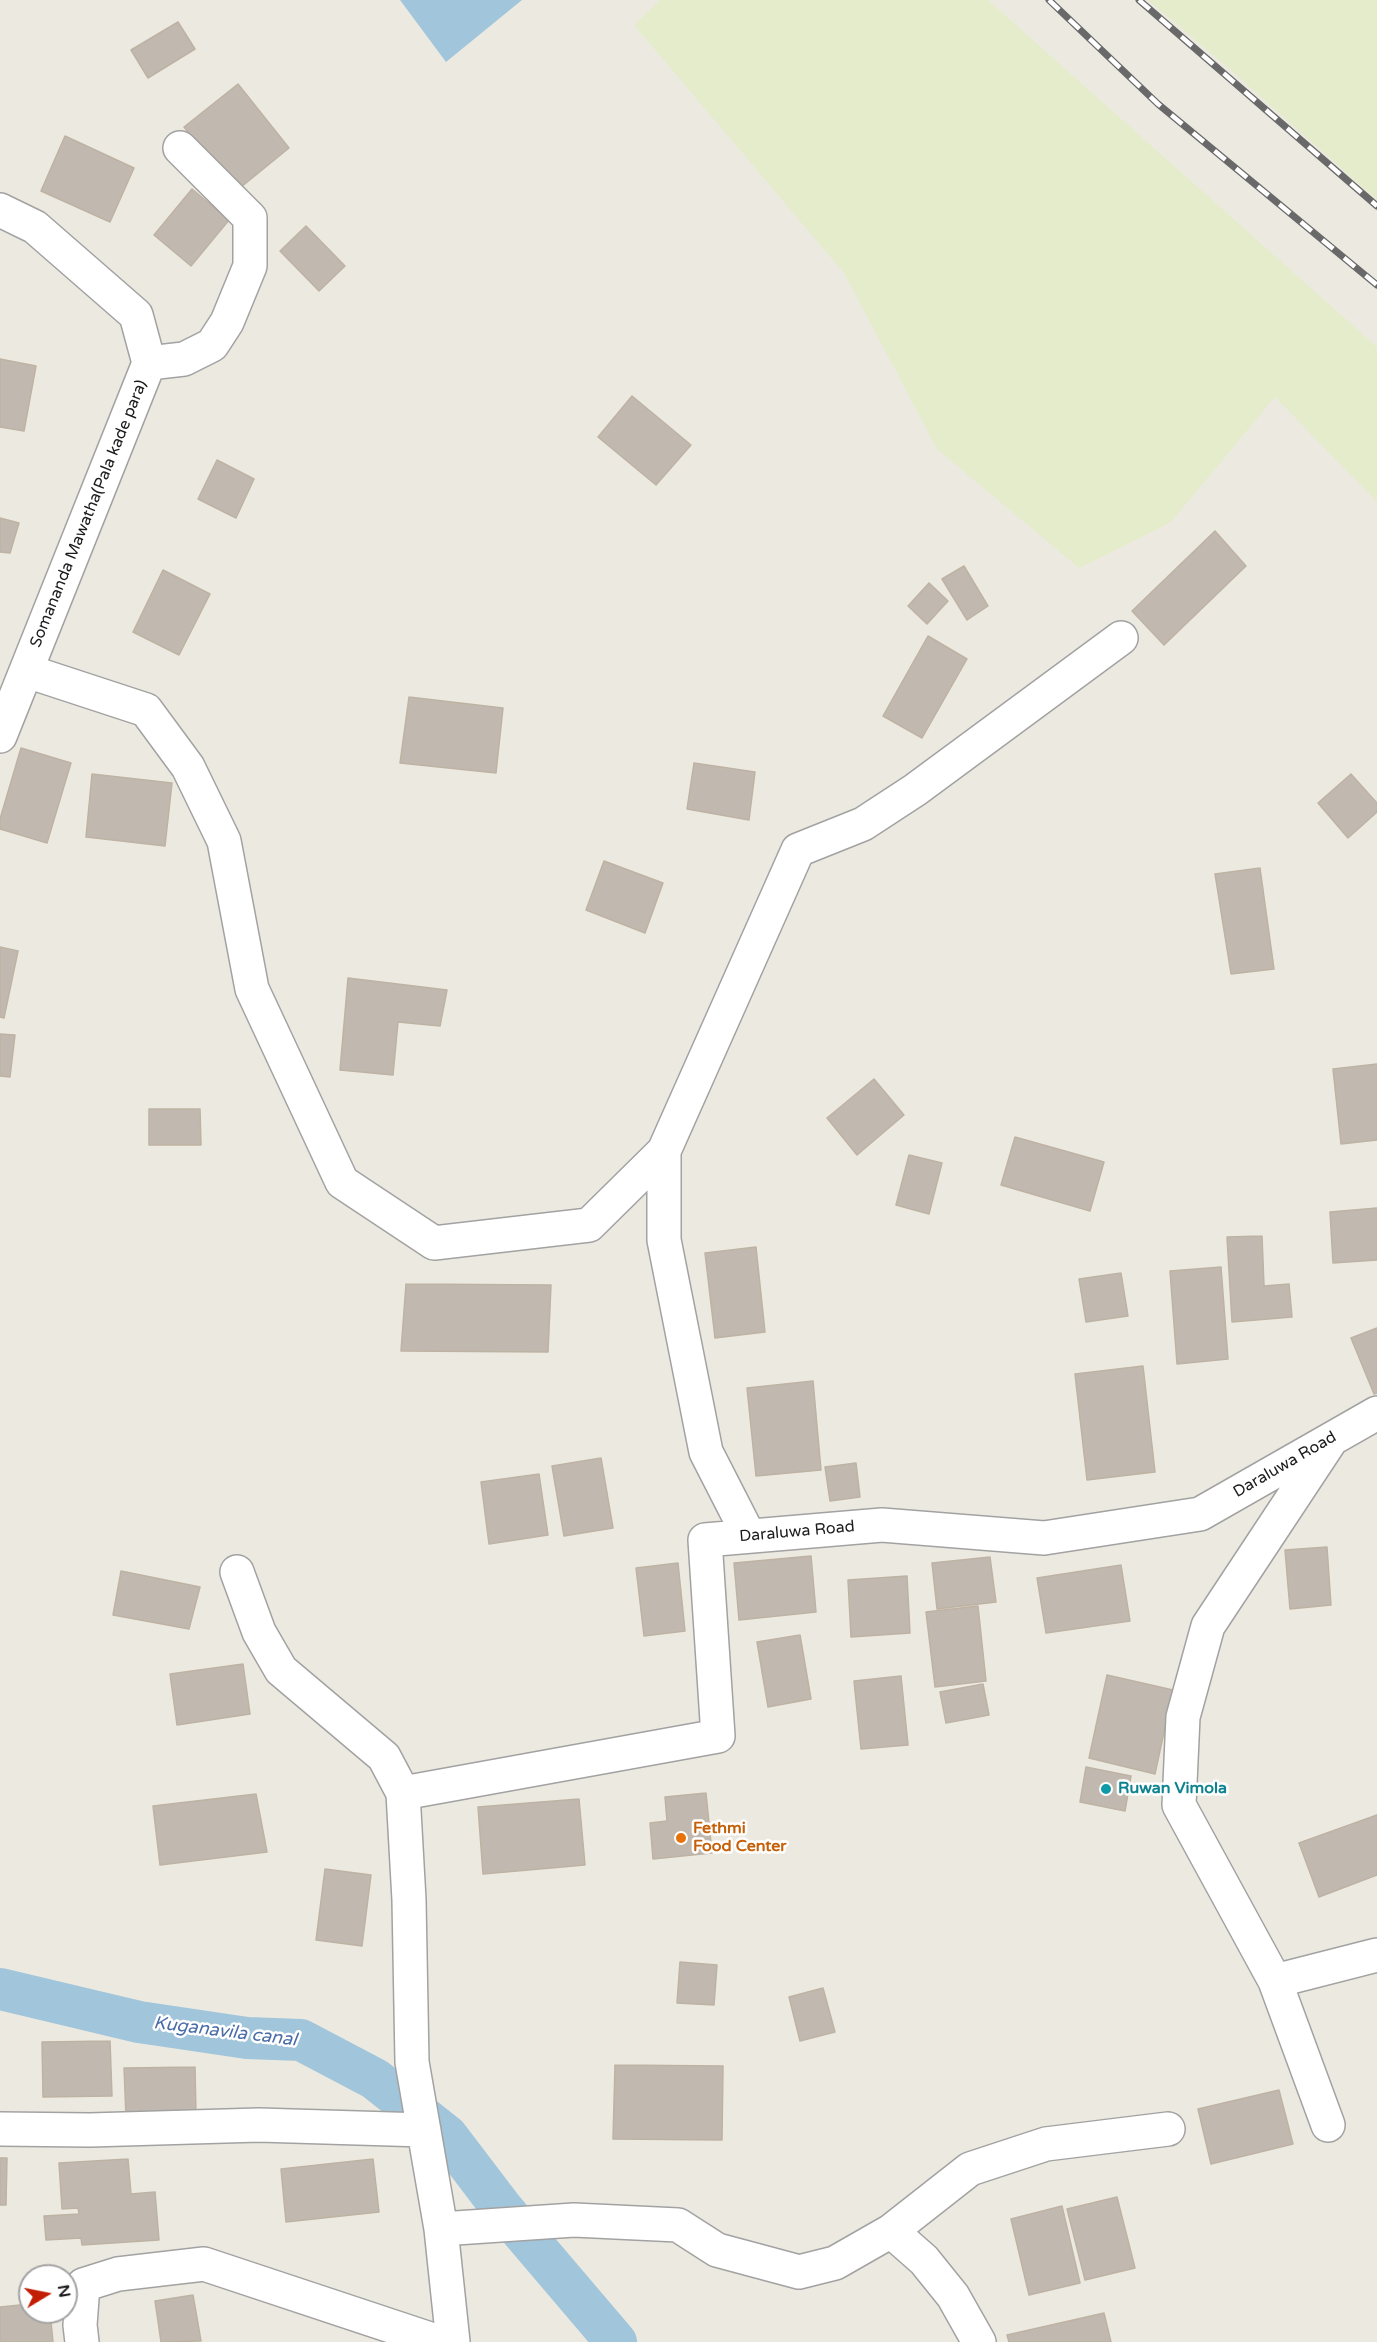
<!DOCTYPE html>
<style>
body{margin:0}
#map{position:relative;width:1377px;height:2342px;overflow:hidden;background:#eceae0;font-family:"Varela Round",sans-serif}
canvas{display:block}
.north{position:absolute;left:18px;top:2264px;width:60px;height:60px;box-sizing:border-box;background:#fff;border:2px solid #a4a4a4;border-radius:50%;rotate:80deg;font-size:16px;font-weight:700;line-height:24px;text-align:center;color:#1b1b1b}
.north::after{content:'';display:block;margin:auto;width:21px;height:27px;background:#c21e04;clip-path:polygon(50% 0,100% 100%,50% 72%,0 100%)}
</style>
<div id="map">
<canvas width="1377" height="2342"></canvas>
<div class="north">N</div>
</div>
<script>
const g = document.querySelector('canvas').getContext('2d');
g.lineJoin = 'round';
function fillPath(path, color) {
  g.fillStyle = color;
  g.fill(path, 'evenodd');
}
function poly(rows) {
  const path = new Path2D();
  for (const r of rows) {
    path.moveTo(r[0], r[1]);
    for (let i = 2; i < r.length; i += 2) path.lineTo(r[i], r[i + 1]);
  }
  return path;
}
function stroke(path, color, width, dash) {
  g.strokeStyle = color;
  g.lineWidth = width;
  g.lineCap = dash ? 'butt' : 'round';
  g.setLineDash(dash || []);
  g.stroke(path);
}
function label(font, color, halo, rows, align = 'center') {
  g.font = font + ' "Varela Round",sans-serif';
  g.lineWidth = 5;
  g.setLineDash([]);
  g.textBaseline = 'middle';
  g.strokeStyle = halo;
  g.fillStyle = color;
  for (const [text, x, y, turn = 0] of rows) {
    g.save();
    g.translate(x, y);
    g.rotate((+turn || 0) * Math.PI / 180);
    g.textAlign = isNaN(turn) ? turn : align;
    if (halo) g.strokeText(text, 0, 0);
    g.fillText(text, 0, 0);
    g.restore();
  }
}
const farmland = poly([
 [660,0,988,0,1377,347,1377,502,1275,397,1171,522,1079,568,937,449,844,273,634,25],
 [1148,0,1377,0,1377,200,1226,66]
]);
const water = poly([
 [400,0,522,0,446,62]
]);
const canal = poly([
 [0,1989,139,2022,247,2038,301,2040,375,2079,447,2136,501,2207,616,2342]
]);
const building = poly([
 [178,22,195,49,148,78,131,50,178,22],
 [238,84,289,148,235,192,184,127,238,84],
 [65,136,134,168,110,222,41,191,65,136],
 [192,189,229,220,191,266,154,235,192,189],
 [306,226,345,266,319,291,280,251,306,226],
 [0,359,36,366,24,431,0,427,0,359],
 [632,396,691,445,656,485,598,437,632,396],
 [217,460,254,479,236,518,198,499,217,460],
 [0,518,19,523,10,553,0,552,0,518],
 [1215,531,1246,566,1164,645,1132,611,1215,531],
 [964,566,988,606,967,620,942,579,964,566],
 [163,570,210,594,179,655,133,632,163,570],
 [929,583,948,601,927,624,908,606,929,583],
 [928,636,967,659,922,738,883,716,928,636],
 [409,697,503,708,496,773,400,763,409,697],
 [21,748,71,763,47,843,0,829,0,819,21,748],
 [694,763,755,772,749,820,687,809,694,763],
 [92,774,172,783,165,846,86,837,92,774],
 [1351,774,1377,803,1377,812,1348,838,1318,803,1351,774],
 [604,861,663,883,645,933,586,910,604,861],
 [1260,868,1274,969,1231,974,1215,874,1260,868],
 [0,947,18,951,4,1018,0,1017,0,947],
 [348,978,447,990,440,1026,398,1022,393,1075,340,1070,348,978],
 [0,1034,15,1035,10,1077,0,1076,0,1034],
 [1377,1064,1377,1140,1341,1144,1333,1069,1377,1064],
 [874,1079,904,1115,857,1155,827,1118,874,1079],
 [149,1109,200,1109,201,1145,149,1145,149,1109],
 [1015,1137,1104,1162,1090,1211,1001,1185,1015,1137],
 [909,1155,942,1163,929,1214,896,1205,909,1155],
 [1377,1208,1377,1260,1333,1263,1330,1212,1377,1208],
 [1262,1236,1264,1286,1289,1284,1292,1317,1232,1322,1227,1237,1262,1236],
 [756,1247,765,1332,715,1338,705,1253,756,1247],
 [1221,1267,1228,1359,1177,1364,1170,1271,1221,1267],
 [1121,1273,1128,1316,1086,1322,1079,1279,1121,1273],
 [406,1284,551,1285,548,1352,401,1351,406,1284],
 [1377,1328,1377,1393,1374,1394,1351,1338,1377,1328],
 [1143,1366,1155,1472,1087,1480,1075,1374,1143,1366],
 [813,1381,821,1470,756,1476,747,1388,813,1381],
 [601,1458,613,1528,564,1536,552,1466,601,1458],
 [856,1463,860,1497,830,1501,825,1467,856,1463],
 [539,1474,548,1535,489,1544,481,1482,539,1474],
 [1327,1547,1331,1605,1290,1609,1285,1550,1327,1547],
 [811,1556,816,1612,739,1620,734,1563,811,1556],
 [990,1557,996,1602,937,1609,932,1563,990,1557],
 [678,1563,685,1631,644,1636,636,1568,678,1563],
 [1121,1565,1130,1621,1046,1633,1037,1578,1121,1565],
 [121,1571,200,1587,189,1629,113,1615,121,1571],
 [907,1576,910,1633,851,1637,848,1580,907,1576],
 [978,1606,986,1681,935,1687,926,1612,978,1606],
 [800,1635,811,1699,768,1707,757,1642,800,1635],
 [243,1664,250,1714,177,1725,170,1674,243,1664],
 [1107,1675,1173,1690,1155,1774,1089,1758,1107,1675],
 [901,1676,908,1745,861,1749,854,1681,901,1676],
 [983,1684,989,1715,946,1723,940,1692,983,1684],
 [1086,1767,1131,1776,1125,1811,1080,1802,1086,1767],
 [706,1793,712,1853,653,1859,650,1823,667,1821,665,1797,706,1793],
 [256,1794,267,1852,160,1865,153,1806,256,1794],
 [579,1799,585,1865,483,1874,478,1807,579,1799],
 [1377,1815,1377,1875,1319,1897,1299,1843,1377,1815],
 [325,1869,371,1875,362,1946,316,1940,325,1869],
 [680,1962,717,1965,714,2005,677,2003,680,1962],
 [823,1988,835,2032,800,2041,789,1997,823,1988],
 [110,2041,112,2096,43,2097,42,2042,110,2041],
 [615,2065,723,2066,722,2140,613,2139,615,2065],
 [195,2067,196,2115,126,2117,124,2068,195,2067],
 [1279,2090,1293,2144,1211,2164,1198,2109,1279,2090],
 [0,2158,7,2158,6,2205,0,2205,0,2158],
 [128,2159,131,2194,155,2192,159,2240,82,2245,81,2238,46,2240,44,2216,79,2214,78,2208,62,2209,59,2163,128,2159],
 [373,2159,379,2212,286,2222,281,2169,373,2159],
 [1117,2197,1135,2268,1085,2280,1067,2209,1117,2197],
 [1062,2206,1080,2283,1029,2295,1011,2219,1062,2206],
 [193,2295,201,2341,161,2342,155,2301,193,2295],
 [30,2304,30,2312,50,2312,53,2342,0,2342,0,2307,30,2304],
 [1104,2313,1111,2342,1009,2342,1007,2335,1104,2313]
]);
const minor = poly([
 [0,210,35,227,136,315,149,363,0,736],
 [149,363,184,359,212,345,227,322,250,266,250,218,180,148],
 [27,671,146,710,188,767,224,841,252,989,342,1182,434,1243,589,1225,664,1151,798,850,863,824,915,790,1121,638],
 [664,1151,664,1240,706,1452,749,1536],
 [1329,1443,1208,1626,1183,1717,1179,1805,1275,1981,1377,1955],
 [237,1572,259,1632,281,1670,384,1757,403,1793,409,1900,412,2062,441,2229,453,2342],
 [403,1793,718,1736,705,1540,882,1525,1044,1538,1200,1514,1377,1413],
 [1275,1981,1328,2125],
 [0,2129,90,2130,259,2125,424,2130],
 [441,2229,574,2220,678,2225,717,2250,799,2272,835,2263,891,2231,970,2169,1046,2144,1168,2129],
 [891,2231,924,2260,953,2296,979,2342],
 [82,2342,80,2325,83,2285,118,2274,204,2264,439,2342]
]);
const rail = poly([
 [1049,0,1158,104,1377,285],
 [1139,0,1377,206]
]);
const markers = [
 [1106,1789,6,"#0f9aa8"],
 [681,1838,6,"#e8710a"]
];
const streetNames = [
 ["Somananda Mawatha(Pala kade para)",89,514,-68],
 ["Daraluwa Road",1285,1465,-30],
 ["Daraluwa Road",797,1532,-5]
];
const cultureNames = [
 ["Ruwan Vimola",1118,1789]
];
const foodNames = [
 ["Fethmi",693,1829],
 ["Food Center",693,1847]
];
const waterNames = [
 ["Kuganavila canal",225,2032,7]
];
fillPath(farmland, '#e5eccb');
fillPath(water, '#a1c5da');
stroke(canal, '#a1c5da', 42);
fillPath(building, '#c1b9b0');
stroke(building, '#beb2a3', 1.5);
stroke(minor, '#a2a2a2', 36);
stroke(minor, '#fff', 33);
stroke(rail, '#696969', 7);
stroke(rail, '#fff', 4.5, [14]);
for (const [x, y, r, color] of markers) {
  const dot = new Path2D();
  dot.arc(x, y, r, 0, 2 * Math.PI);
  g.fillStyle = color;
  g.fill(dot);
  stroke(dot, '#fff', 2);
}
label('16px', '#1b1b1b', '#fff', streetNames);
label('bold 16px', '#0d838f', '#fff', cultureNames, 'left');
label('bold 16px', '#c56008', '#fff', foodNames, 'left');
label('italic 18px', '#4a6ca7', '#fff', waterNames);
</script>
